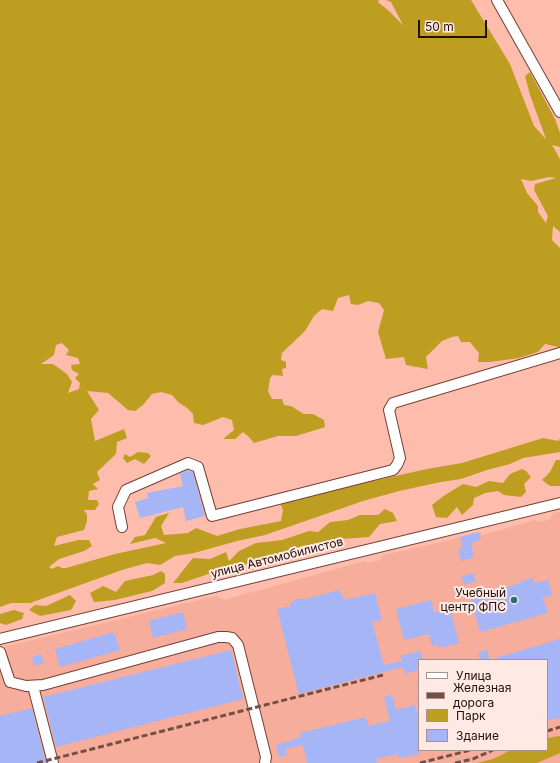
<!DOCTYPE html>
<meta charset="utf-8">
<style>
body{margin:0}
#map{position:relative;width:560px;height:763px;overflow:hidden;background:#fdbcac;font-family:Inter,sans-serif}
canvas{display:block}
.legend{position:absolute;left:418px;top:659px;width:130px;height:92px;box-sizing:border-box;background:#fee9e4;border:1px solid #a7928d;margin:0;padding:5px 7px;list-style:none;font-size:12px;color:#250f0a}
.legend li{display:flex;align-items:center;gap:8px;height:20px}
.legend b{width:20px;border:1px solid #a7928d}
.scale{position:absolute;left:418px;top:20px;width:69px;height:18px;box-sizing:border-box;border:2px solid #250f0a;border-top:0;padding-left:5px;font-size:12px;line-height:14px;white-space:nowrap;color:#250f0a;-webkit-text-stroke:3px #fee9e4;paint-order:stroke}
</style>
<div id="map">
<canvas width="560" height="763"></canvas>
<ul class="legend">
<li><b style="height:5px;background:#fff"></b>Улица</li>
<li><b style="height:5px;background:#754f46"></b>Железная дорога</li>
<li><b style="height:11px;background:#be9e21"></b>Парк</li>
<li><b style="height:11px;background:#a6b5f6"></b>Здание</li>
</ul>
<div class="scale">50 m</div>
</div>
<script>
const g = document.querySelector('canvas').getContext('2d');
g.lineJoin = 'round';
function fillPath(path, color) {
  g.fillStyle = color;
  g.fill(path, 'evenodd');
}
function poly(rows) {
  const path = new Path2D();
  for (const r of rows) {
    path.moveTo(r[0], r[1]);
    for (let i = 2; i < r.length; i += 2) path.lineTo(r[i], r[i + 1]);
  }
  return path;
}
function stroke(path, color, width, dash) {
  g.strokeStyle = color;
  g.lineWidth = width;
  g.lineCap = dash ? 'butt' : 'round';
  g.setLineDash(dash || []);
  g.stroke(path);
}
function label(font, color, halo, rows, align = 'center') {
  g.font = font + ' Inter,sans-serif';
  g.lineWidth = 4;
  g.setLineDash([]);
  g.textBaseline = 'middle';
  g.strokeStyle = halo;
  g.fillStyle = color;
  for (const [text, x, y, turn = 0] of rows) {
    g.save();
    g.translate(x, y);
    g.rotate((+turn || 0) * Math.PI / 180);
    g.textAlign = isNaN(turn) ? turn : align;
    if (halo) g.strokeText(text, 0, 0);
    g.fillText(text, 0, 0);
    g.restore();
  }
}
const built = poly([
 [560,512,560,763,0,763,0,648,216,596,224,600,365,561,367,563,380,560,383,555,438,543,479,532,483,535,535,520,540,522,550,519,553,513],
 [419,660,547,660,547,750,419,750]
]);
const green = poly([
 [0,0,379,0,378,2,389,11,403,25,391,2,386,0,471,0,510,64,534,126,546,139,530,95,525,76,530,72,555,119,560,133,560,147,552,145,560,159,560,232,553,226,552,240,560,248,560,347,558,347,545,344,538,352,519,358,490,362,478,362,479,353,470,342,461,342,458,336,452,337,442,341,426,357,428,369,406,365,404,357,386,359,378,332,384,310,379,303,368,301,358,305,351,304,349,295,338,298,333,311,322,309,314,316,305,331,282,353,281,360,286,362,286,368,282,369,283,376,273,375,270,378,268,391,272,399,282,399,284,405,291,406,304,414,313,414,324,420,325,427,296,436,278,436,254,443,249,437,243,432,235,439,223,439,234,430,232,420,223,417,203,425,194,423,193,414,187,408,178,402,172,395,161,392,152,394,143,405,135,411,128,410,108,393,87,391,99,410,91,419,95,441,124,429,127,438,117,442,116,454,97,472,100,480,93,484,98,489,89,491,88,500,97,500,99,504,95,510,84,510,87,515,87,521,84,530,57,537,54,546,78,540,89,540,92,546,84,551,59,559,49,567,52,569,58,566,62,568,66,568,115,554,166,543,155,538,130,544,135,537,145,535,156,517,169,513,161,526,164,535,188,533,196,528,217,536,240,529,281,521,283,510,280,503,291,498,298,501,305,496,427,469,462,463,543,438,559,441,560,438,560,452,523,458,510,464,487,470,461,479,441,482,399,491,363,501,265,535,237,541,194,553,175,556,160,565,147,563,122,570,30,603,11,603,0,607],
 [549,177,556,178,535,184,534,190,548,216,546,223,538,212,538,206,527,193,521,179,531,181],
 [62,343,69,350,66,355,78,358,80,364,71,365,72,370,79,374,75,378,80,383,79,389,68,393,72,382,67,374,53,364,41,364,54,355,56,345],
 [138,452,148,453,151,456,144,464,135,459,127,463,123,458,125,454,130,457],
 [556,460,560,460,560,486,550,486,542,480,550,472],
 [522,469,526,471,531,477,524,484,526,492,521,497,504,495,498,491,485,493,474,498,473,505,462,515,457,507,447,518,436,517,432,505,445,495,463,484,476,487,489,481,503,483,510,474],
 [385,509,393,513,397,521,380,524,369,537,342,539,302,546,265,562,240,565,220,570,182,583,173,583,193,558,210,559,226,552,229,561,239,551,256,543,282,540,309,531,318,532,330,522,348,520,360,515,378,515],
 [161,571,165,574,165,583,152,591,115,600,94,602,90,593,103,586,116,592,125,581,153,575],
 [70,595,76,601,71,610,40,616,29,610,35,605,46,606],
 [14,610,24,613,22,619,6,625,0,623,0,614],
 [560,736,560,753,537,763,477,763,493,759,511,750,547,750,547,738]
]);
const building = poly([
 [188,470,193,472,205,516,186,521,183,507,140,518,135,502,148,498,147,493,183,486,180,474],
 [479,532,481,539,471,543,474,555,472,556,473,558,461,561,458,549,463,548,460,537],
 [473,573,476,581,464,585,462,576],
 [533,578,534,583,548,580,552,595,543,598,548,613,480,632,471,599,490,594,489,592,521,583,521,581],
 [339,590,340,594,342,594,344,600,375,593,382,620,372,622,384,665,402,661,400,656,420,651,423,660,419,660,419,670,405,674,403,667,299,694,277,609,291,606,290,603,294,602,294,600,302,598,302,600],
 [431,600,434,612,450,609,459,643,439,648,438,644,432,646,429,634,404,640,396,609],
 [183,612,187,629,153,638,149,621],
 [114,632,120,650,60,667,55,649],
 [560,639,560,718,547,721,547,660,497,660,496,658],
 [231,650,243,699,56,747,43,697],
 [487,650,490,660,480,660,478,653],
 [41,654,44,663,35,666,32,657],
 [392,695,396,710,415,705,418,714,419,713,419,754,399,758,398,754,376,759,377,763,307,763,303,745,285,749,287,755,279,757,276,745,296,739,296,738,301,737,300,733,366,717,368,726,390,721,384,697],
 [32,708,46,763,0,763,0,716]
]);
const minor = poly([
 [497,0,560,112],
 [122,527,118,507,126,490,188,463,198,467,212,516,393,470,397,465,400,458,389,410,393,403,560,353],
 [0,639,560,503],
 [0,652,10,682,26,686,43,685,218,637,226,637,232,638,238,645,266,757,265,763],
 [33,686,53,763]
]);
const rail = poly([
 [547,731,560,727],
 [37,763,383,675],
 [420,763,471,750],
 [455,763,473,759,493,750]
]);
const markers = [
 [514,600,4,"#286e7c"]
];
const streetNames = [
 ["улица Автомобилистов",277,558,-14]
];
const poiNames = [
 ["Учебный",506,593],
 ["центр ФПС",506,607]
];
fillPath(built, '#f6ad9c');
fillPath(green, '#be9e21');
fillPath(building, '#a6b5f6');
stroke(minor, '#753f33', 12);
stroke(minor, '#fff', 10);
stroke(rail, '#754f46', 3, [6, 3]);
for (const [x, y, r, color] of markers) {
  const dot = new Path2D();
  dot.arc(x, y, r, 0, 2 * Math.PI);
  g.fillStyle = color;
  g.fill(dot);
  stroke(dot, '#fee9e4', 1.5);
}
label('12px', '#250f0a', '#fee9e4', streetNames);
label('12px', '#250f0a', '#fee9e4', poiNames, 'right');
</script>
